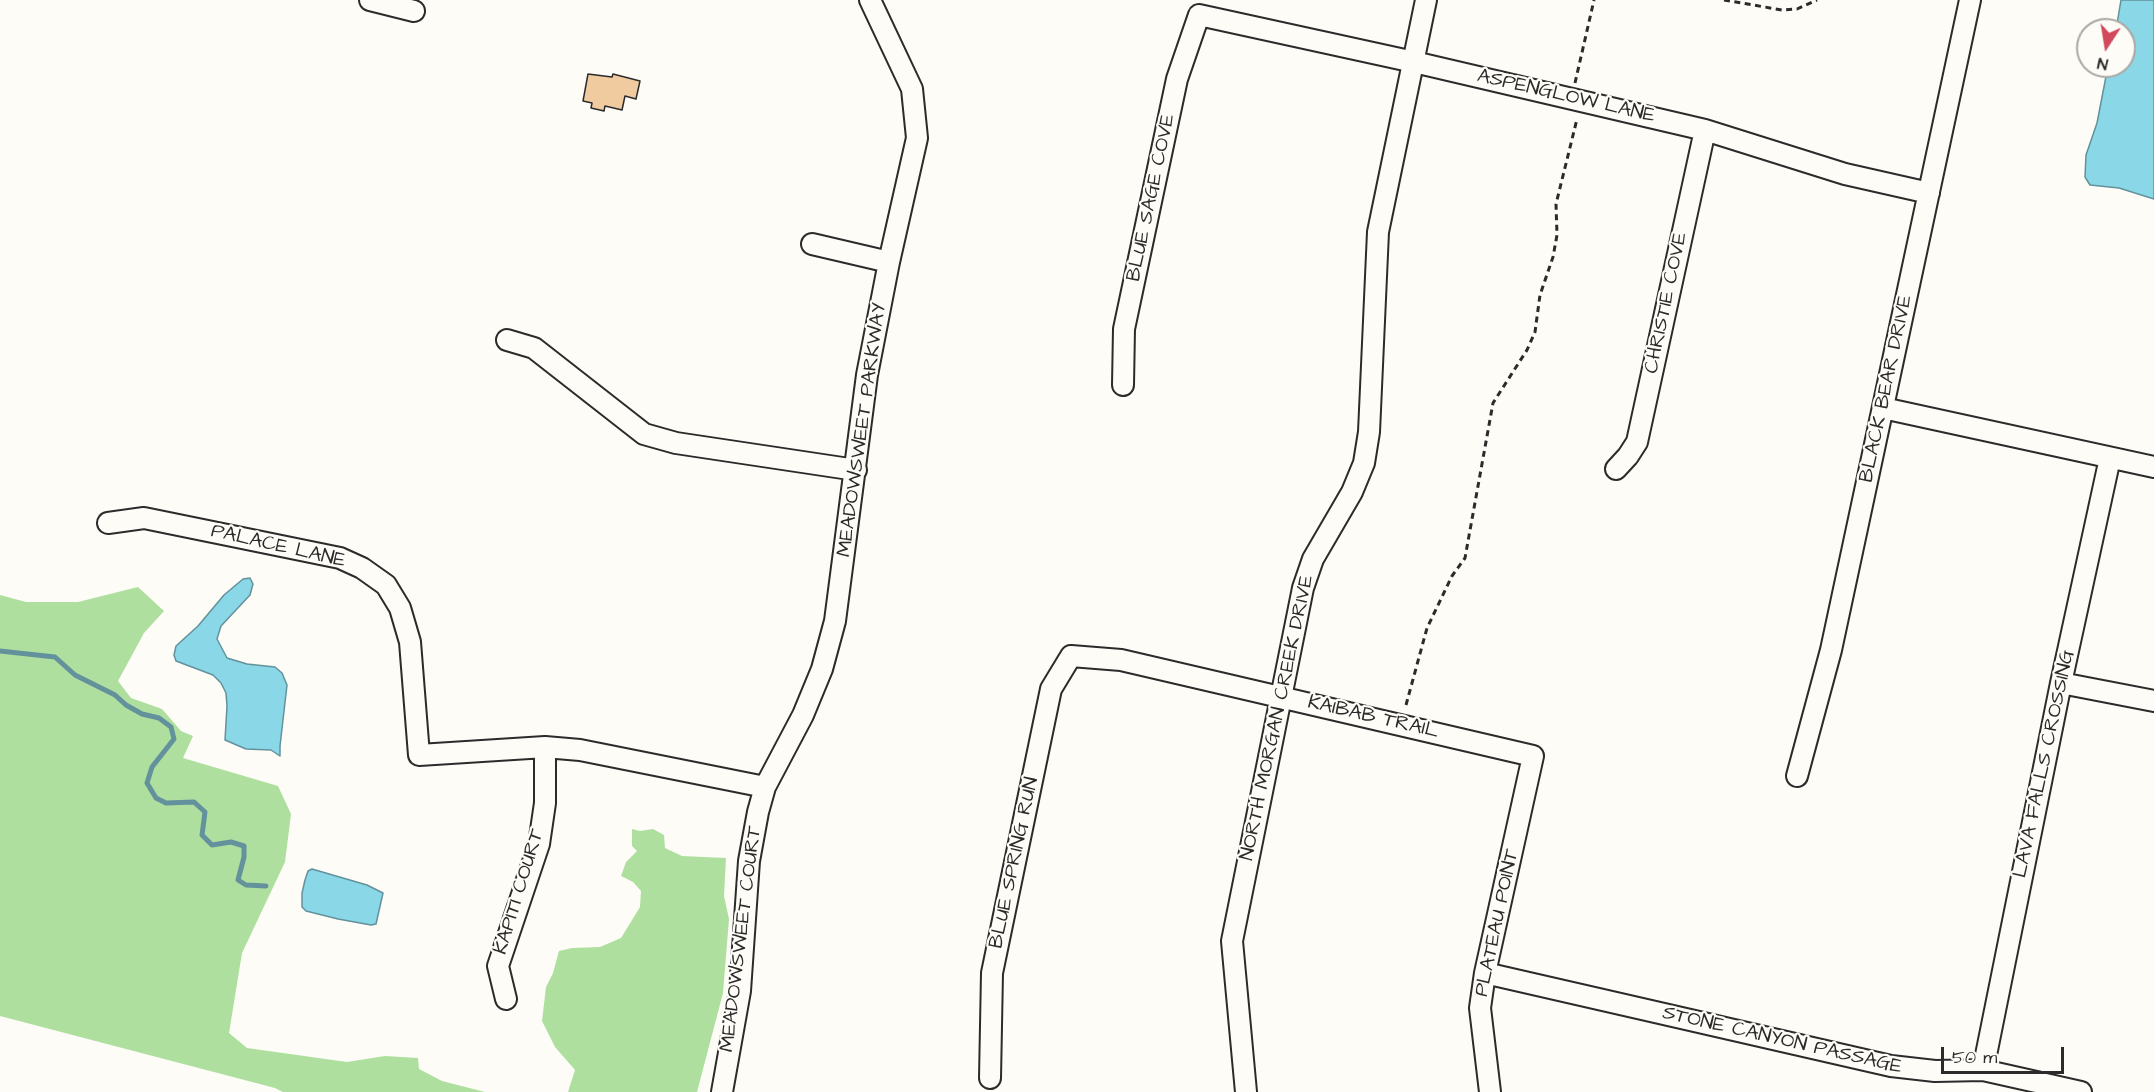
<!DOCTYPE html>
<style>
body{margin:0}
#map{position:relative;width:2154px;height:1092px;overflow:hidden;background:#fdfcf7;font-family:"Architects Daughter",sans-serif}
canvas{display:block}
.north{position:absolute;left:2076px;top:18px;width:60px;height:60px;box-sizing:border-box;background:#fdfcf7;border:2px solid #a9a8a5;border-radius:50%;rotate:192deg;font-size:16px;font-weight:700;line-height:24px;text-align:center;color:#2b2b2b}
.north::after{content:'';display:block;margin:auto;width:21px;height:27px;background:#d1495b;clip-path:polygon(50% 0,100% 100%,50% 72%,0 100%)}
.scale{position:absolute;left:1941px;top:1047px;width:123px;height:27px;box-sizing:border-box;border:3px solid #2b2b2b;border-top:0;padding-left:8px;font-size:18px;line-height:21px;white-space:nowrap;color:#2b2b2b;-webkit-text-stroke:4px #fdfcf7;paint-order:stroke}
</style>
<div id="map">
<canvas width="2154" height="1092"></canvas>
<div class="north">N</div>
<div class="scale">50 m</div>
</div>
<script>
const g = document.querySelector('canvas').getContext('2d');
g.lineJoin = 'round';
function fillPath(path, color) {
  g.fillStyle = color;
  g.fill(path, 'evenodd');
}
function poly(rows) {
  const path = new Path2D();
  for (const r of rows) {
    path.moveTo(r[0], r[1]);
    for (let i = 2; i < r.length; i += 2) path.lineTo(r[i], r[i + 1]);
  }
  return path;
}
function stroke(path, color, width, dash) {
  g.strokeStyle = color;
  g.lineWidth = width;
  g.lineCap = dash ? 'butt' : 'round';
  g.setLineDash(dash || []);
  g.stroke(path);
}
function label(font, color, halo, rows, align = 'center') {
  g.font = font + ' "Architects Daughter",sans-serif';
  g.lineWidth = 4.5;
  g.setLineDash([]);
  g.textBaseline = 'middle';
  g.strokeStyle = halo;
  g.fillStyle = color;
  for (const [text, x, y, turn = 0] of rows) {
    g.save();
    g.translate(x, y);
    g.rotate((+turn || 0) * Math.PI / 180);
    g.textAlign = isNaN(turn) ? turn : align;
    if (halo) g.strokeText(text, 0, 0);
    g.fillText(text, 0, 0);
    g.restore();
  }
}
const green = poly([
 [138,587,164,611,144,633,118,681,131,698,162,709,181,731,193,736,183,758,278,786,291,814,285,862,242,953,229,1033,247,1048,347,1062,385,1056,418,1058,419,1069,442,1081,485,1092,283,1092,275,1088,0,1016,0,595,26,602,78,602],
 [632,829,640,831,653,829,664,835,665,848,682,856,726,858,724,896,729,919,723,993,697,1092,568,1092,575,1070,555,1047,542,1021,546,987,553,973,559,951,572,948,600,947,621,938,640,907,641,891,633,882,621,876,626,862,637,851,632,846]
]);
const water = poly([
 [2121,0,2154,0,2154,199,2119,188,2090,185,2085,177,2086,155,2097,123,2108,66,2124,66,2124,30,2116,30,2121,0],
 [250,578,253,584,250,595,221,626,217,639,227,658,247,664,275,667,282,673,287,685,280,746,280,756,271,750,246,749,225,740,227,706,226,693,221,683,213,675,176,661,174,655,176,646,198,626,224,595,243,579,250,578],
 [312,869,367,885,383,893,376,924,371,925,338,919,306,911,302,907,302,893,305,880,308,871,312,869]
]);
const stream = poly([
 [0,651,55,657,75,675,115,695,126,705,142,714,159,718,171,727,174,739,152,767,147,783,156,798,166,803,194,802,205,812,202,835,212,845,231,842,244,846,244,857,238,880,246,885,266,886]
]);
const building = poly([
 [588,74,612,77,613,74,640,81,636,99,625,96,622,110,605,106,604,111,591,108,592,103,583,101,588,74]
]);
const path = poly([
 [1724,0,1782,10,1797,9,1817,0],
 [1575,83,1594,0],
 [1406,705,1427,628,1452,576,1465,558,1493,403,1527,350,1535,332,1540,295,1553,257,1557,235,1556,204,1577,119]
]);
const minor = poly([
 [370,0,414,11],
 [812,244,889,262],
 [507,340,534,348,644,434,676,443,856,470],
 [1123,385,1124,329,1177,79,1199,15,1414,62,1705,130,1845,174,1929,193],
 [1883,408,2154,467],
 [1616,469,1628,456,1637,442,1705,130],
 [108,523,144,518,340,558,362,568,386,585,400,608,410,642,419,755,545,747,580,750,765,787],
 [2061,683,2154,701],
 [1797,776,1831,650,1970,0],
 [1485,973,1891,1066,1935,1071,1983,1070,2081,1092],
 [506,999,498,966,539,844,545,803,545,747],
 [1983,1070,2061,683,2110,458],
 [990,1078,992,973,1051,689,1071,656,1121,660,1533,756,1485,973,1480,1008,1490,1092],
 [722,1092,740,991,749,861,758,812,765,787,803,715,822,669,835,621,867,375,889,262,917,138,912,89,870,0],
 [1246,1092,1232,941,1303,588,1313,559,1352,492,1364,463,1369,432,1378,232,1426,0]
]);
const streetNames = [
 ["ASPENGLOW LANE",1566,97,13],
 ["BLUE SAGE COVE",1152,198,-78],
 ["CHRISTIE COVE",1667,303,-78],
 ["BLACK BEAR DRIVE",1887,389,-78],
 ["MEADOWSWEET PARKWAY",863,430,-82],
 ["PALACE LANE",278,547,13],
 ["NORTH MORGAN CREEK DRIVE",1278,718,-78],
 ["KAIBAB TRAIL",1373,718,13],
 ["LAVA FALLS CROSSING",2045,764,-78],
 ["BLUE SPRING RUN",1015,863,-78],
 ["KAPITI COURT",520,892,-73],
 ["PLATEAU POINT",1498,923,-78],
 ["MEADOWSWEET COURT",742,939,-83],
 ["STONE CANYON PASSAGE",1782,1041,13]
];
fillPath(green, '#aedf9f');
fillPath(water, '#89d7e7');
stroke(water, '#63929c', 1.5);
stroke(stream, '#63929c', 5);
fillPath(building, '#f0cba0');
stroke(building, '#2b2b2b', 1.5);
stroke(minor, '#2b2b2b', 24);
stroke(path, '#2b2b2b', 3, [6, 4.5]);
stroke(minor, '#fdfcf7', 20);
label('20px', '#2b2b2b', '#fdfcf7', streetNames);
</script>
